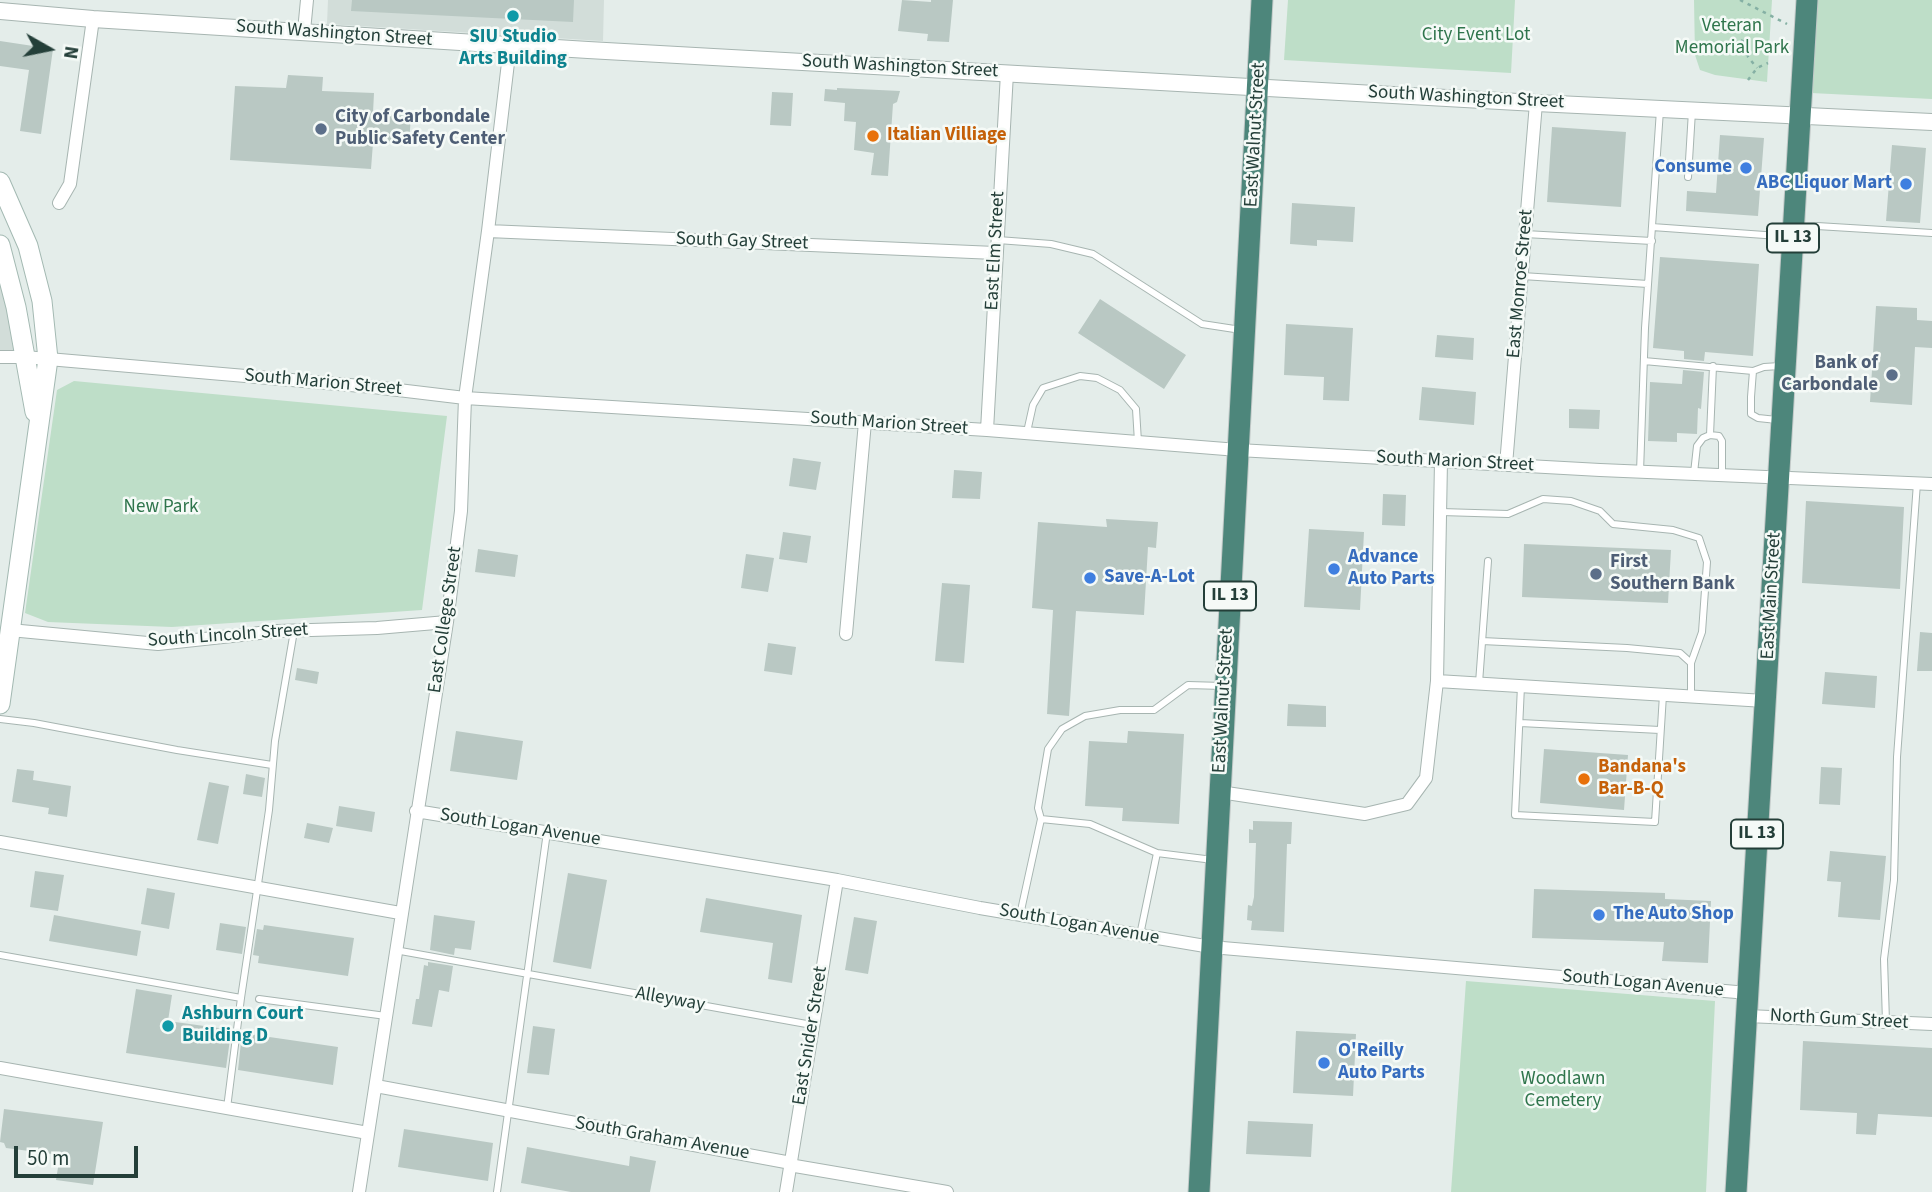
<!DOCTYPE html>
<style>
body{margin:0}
#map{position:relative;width:1932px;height:1192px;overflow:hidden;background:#e4edea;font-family:"Source Sans 3",sans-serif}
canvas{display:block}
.north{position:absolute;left:14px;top:14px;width:70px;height:70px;-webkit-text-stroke:5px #f5faf7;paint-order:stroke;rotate:99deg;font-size:19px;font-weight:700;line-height:28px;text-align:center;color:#243f39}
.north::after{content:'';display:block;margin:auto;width:24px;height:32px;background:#243f39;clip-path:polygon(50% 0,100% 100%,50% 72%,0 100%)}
.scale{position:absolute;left:14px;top:1146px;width:124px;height:32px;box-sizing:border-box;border:4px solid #243f39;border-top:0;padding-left:9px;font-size:21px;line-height:24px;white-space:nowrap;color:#243f39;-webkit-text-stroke:5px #f5faf7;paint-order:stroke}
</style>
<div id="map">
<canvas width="1932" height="1192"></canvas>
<div class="north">N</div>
<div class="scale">50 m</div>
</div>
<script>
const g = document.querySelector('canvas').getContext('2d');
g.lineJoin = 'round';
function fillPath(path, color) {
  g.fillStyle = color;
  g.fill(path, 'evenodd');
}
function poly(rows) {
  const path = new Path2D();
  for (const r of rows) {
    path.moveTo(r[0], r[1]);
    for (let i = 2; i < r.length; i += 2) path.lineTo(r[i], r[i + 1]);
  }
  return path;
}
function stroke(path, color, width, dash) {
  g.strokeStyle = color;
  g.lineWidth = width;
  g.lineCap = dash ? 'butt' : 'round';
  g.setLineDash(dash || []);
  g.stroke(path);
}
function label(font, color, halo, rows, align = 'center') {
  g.font = font + ' "Source Sans 3",sans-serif';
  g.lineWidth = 5;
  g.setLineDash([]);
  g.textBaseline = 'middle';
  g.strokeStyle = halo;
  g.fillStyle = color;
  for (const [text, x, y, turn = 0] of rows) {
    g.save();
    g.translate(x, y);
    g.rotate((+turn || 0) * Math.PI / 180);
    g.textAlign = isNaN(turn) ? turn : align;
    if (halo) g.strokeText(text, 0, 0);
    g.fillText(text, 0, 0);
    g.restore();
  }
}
const built = poly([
 [328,0,604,0,603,41,327,24],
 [0,245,25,357,0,357]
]);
const green = poly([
 [1288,0,1515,0,1511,73,1284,60],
 [1694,0,1772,0,1767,82,1715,75,1700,70,1695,55],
 [1817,0,1932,0,1932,99,1811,93],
 [74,381,447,416,422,610,172,627,48,622,25,613,57,390],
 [1466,981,1715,1001,1706,1192,1451,1192]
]);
const building = poly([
 [352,0,574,0,573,22,351,11],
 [902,0,931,2,931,0,953,0,949,42,927,41,928,34,898,31],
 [0,41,53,49,41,134,20,131,29,70,0,66],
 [288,75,323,77,322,91,374,93,373,113,411,116,409,143,373,143,371,169,230,160,235,86,286,88],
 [837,88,900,91,897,102,893,104,888,176,871,175,874,153,854,150,856,122,844,121,845,103,824,101,825,89,837,90],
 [772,92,793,93,791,126,770,125],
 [1552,127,1626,132,1621,207,1547,202],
 [1720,135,1764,138,1758,216,1686,211,1687,191,1716,193],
 [1892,145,1926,148,1920,223,1886,221],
 [1292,203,1355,207,1353,242,1317,240,1317,246,1290,244],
 [1660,257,1759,264,1753,356,1705,352,1704,361,1684,359,1684,351,1653,348],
 [1100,299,1186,355,1164,389,1078,333],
 [1876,306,1917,308,1917,320,1932,321,1932,348,1915,347,1912,405,1870,402],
 [1286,324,1353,328,1349,401,1323,400,1324,377,1284,375],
 [1437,335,1474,338,1473,360,1435,357],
 [1683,370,1704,372,1701,409,1698,408,1697,434,1677,433,1677,442,1648,441,1650,382,1682,384],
 [1422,387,1476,392,1474,425,1419,420],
 [1569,409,1600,410,1599,429,1569,428],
 [793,458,821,462,816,490,789,486],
 [954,470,982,472,980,499,952,498],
 [1383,494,1406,495,1405,526,1382,525],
 [1806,501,1904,507,1900,589,1802,583],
 [1106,519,1158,522,1156,548,1148,547,1144,615,1076,611,1069,716,1047,714,1053,610,1032,608,1038,522,1107,527],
 [1309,529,1364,532,1360,610,1304,607],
 [783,532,811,536,807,563,779,559],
 [1524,544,1671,550,1668,603,1522,597],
 [478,549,518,555,515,577,475,572],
 [746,554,774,558,768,592,741,588],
 [942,583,970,585,964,663,935,661],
 [1920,632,1932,633,1932,671,1917,671],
 [768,643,796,647,792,675,764,671],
 [297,668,319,672,317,684,295,680],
 [1825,672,1877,676,1875,708,1822,704],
 [1288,704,1326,706,1326,727,1287,726],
 [456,731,523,741,517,780,450,771],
 [1128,731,1184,734,1179,824,1122,821,1123,808,1085,806,1089,741,1127,743],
 [1544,749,1628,755,1624,810,1540,803],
 [1821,767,1842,768,1840,805,1819,804],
 [17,769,34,771,33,780,71,786,67,817,48,814,49,808,12,802],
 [246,774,265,778,262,797,243,794],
 [209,782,229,786,218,844,197,840],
 [339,806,375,812,372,832,336,826],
 [1253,821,1292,822,1291,844,1287,844,1284,932,1251,930,1252,921,1247,920,1248,905,1252,906,1254,897,1256,843,1249,843,1249,829,1253,830],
 [307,823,333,828,329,843,304,838],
 [1830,851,1886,856,1880,920,1838,917,1841,882,1827,881],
 [35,871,64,875,58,911,30,907],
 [568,873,607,880,591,969,553,962],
 [147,888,175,893,169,929,141,924],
 [1534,889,1665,893,1665,899,1711,901,1708,963,1662,961,1664,942,1532,938],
 [706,898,802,915,792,983,768,979,773,943,700,932],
 [54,915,141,931,137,956,49,941],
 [434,915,475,921,471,950,455,948,454,955,430,950],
 [854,917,877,921,868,974,845,970],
 [220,923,246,927,242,954,216,950],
 [264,925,354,938,348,976,258,963,259,956,253,955,257,929,263,930],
 [428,962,453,966,449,992,439,990,432,1027,412,1024,416,999,419,999,424,965,428,966],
 [136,989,172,995,168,1021,226,1029,225,1031,231,1032,226,1068,126,1053],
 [533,1026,555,1029,549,1075,527,1073],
 [1296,1031,1356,1034,1353,1096,1293,1093],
 [242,1033,338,1047,333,1085,238,1070],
 [1803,1041,1932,1048,1932,1117,1878,1114,1876,1135,1856,1134,1857,1113,1800,1110],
 [4,1109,103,1122,93,1185,56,1180,60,1155,6,1148,4,1143,0,1142],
 [1248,1121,1313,1124,1311,1157,1246,1154],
 [404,1129,493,1143,488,1181,398,1167],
 [527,1147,629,1166,630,1156,656,1161,650,1192,571,1192,521,1183]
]);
const path = poly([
 [1740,0,1787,24],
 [1741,40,1747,44,1748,57,1757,68],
 [1748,80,1757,68,1768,63]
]);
const service = poly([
 [1688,177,1692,111],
 [1652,227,1793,237,1817,226,1932,233],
 [1525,234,1652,241],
 [998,240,1051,244,1093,254,1202,324,1241,330],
 [1522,276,1648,284],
 [1644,361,1753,371],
 [1777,420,1758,418,1751,414,1751,397,1753,371,1764,367,1780,366],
 [1027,432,1033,405,1043,388,1080,376,1097,378,1120,390,1136,409,1138,442],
 [1710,435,1713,366],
 [1640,472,1645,328,1660,110],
 [1694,473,1697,446,1703,438,1710,435,1719,436,1722,441,1722,474],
 [1441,512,1508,514,1543,499,1571,501,1600,511,1613,524,1673,530,1699,538,1707,562,1702,632,1691,663],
 [1482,641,1627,648,1680,653,1691,663,1691,697],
 [1479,683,1488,561],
 [1521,686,1515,815,1655,822,1663,695],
 [0,719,34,723,177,750,272,765],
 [1520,723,1660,730],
 [1213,860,1157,853,1090,824,1041,819,1038,808,1048,749,1062,729,1085,716,1120,710,1154,710,1188,685,1223,686],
 [1020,915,1041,819],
 [1140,935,1157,853],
 [395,950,812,1025],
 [0,955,241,998,269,810,275,741,294,631],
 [259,999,386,1016],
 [1886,1022,1884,959,1894,880,1897,757,1917,483],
 [227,1108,241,998],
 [497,1192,547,832]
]);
const minor = poly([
 [304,31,307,0],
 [59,203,70,184,93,19],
 [488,231,995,253],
 [0,357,25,357,373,387,465,398,987,430,1238,450,1600,470,1932,484],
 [987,430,1007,73],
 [1506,465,1536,103],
 [10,630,158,644,278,631,377,628,447,622],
 [846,634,865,422],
 [1437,681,1441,461],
 [1220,792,1365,814,1407,804,1426,778,1437,681,1765,701],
 [416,811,837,880,980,908,1211,947,1748,993],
 [0,842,400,913],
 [1747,1016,1932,1024],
 [0,1068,368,1133],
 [376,1086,791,1163,795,1166,947,1192],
 [359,1192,447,622,461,511,465,398,488,231,510,46],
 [786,1192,837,880]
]);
const tertiary = poly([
 [0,11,93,19,588,50,1536,103,1932,122]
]);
const secondary = poly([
 [0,182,28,246,42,301,48,359,0,704],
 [0,245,16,307,35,412]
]);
const trunk = poly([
 [1199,1192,1262,0],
 [1736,1192,1807,0]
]);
const markers = [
 [513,16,7,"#0f9aa8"],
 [321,129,7,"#5c6f8a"],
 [873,136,7,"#e8710a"],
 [1746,168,7,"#3f7fe0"],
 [1906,184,7,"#3f7fe0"],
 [1892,375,7,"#5c6f8a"],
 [1334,569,7,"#3f7fe0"],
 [1596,574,7,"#5c6f8a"],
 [1090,578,7,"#3f7fe0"],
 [1584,779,7,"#e8710a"],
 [1599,915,7,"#3f7fe0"],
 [168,1026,7,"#0f9aa8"],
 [1324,1063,7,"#3f7fe0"]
];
const shields = [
 [1793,238,52],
 [1230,596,52],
 [1757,834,52]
];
const shieldNames = [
 ["IL 13",1793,238],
 ["IL 13",1230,596],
 ["IL 13",1757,834]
];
const parkNames = [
 ["Veteran",1732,27],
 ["Memorial Park",1732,49],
 ["City Event Lot",1476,36],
 ["New Park",161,508],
 ["Woodlawn",1563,1080],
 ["Cemetery",1563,1102]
];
const streetNames = [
 ["South Washington Street",334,34,4],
 ["South Washington Street",900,67,3],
 ["South Washington Street",1466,98,3],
 ["East Walnut Street",1256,135,-87],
 ["South Gay Street",742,242,2],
 ["East Elm Street",996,251,-87],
 ["East Monroe Street",1521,284,-85],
 ["South Marion Street",323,383,5],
 ["South Marion Street",889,424,4],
 ["South Marion Street",1455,462,3],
 ["East Main Street",1772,596,-87],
 ["East College Street",446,620,-82],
 ["South Lincoln Street",228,636,-4],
 ["East Walnut Street",1224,701,-87],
 ["South Logan Avenue",520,828,9],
 ["South Logan Avenue",1079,925,10],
 ["South Logan Avenue",1643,984,5],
 ["Alleyway",670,1000,10],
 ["North Gum Street",1839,1020,3],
 ["East Snider Street",811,1036,-81],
 ["South Graham Avenue",662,1139,10]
];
const cultureNames = [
 ["SIU Studio",513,38],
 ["Arts Building",513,60],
 ["Ashburn Court",182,1015,"left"],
 ["Building D",182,1037,"left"]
];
const serviceNames = [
 ["City of Carbondale",335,118],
 ["Public Safety Center",335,140],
 ["Bank of",1878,364,"right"],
 ["Carbondale",1878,386,"right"],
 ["First",1610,563],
 ["Southern Bank",1610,585]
];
const foodNames = [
 ["Italian Villiage",887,136],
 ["Bandana's",1598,768],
 ["Bar-B-Q",1598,790]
];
const shopNames = [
 ["Consume",1732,168,"right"],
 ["ABC Liquor Mart",1892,184,"right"],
 ["Advance",1348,558],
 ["Auto Parts",1348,580],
 ["Save-A-Lot",1104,578],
 ["The Auto Shop",1613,915],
 ["O'Reilly",1338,1052],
 ["Auto Parts",1338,1074]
];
fillPath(built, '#d2ddd9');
fillPath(green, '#bedec8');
fillPath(building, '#b9c8c3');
stroke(service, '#a7b5b1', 8);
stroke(minor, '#a7b5b1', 14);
stroke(tertiary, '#a7b5b1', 18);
stroke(secondary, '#a3b9b2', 21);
stroke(trunk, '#c2c9c8', 23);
stroke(path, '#85b0a4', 2.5, [3.5, 5]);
stroke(service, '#fff', 6);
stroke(minor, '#fff', 12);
stroke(tertiary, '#fff', 16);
stroke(secondary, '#fff', 19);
stroke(trunk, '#4d867b', 21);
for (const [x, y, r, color] of markers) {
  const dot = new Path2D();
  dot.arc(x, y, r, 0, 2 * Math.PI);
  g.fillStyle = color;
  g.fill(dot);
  stroke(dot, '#f5faf7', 2.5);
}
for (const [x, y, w] of shields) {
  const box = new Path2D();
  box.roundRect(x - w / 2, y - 14.5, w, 29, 5);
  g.fillStyle = '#f5faf7';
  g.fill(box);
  stroke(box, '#243f39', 2);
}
label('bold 18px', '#243f39', null, shieldNames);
label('19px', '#2f754c', '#f5faf7', parkNames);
label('19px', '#243f39', '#f5faf7', streetNames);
label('bold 19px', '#0d838f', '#f5faf7', cultureNames);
label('bold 19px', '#4e5e75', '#f5faf7', serviceNames, 'left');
label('bold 19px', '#c56008', '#f5faf7', foodNames, 'left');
label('bold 19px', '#366cbe', '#f5faf7', shopNames, 'left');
</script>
